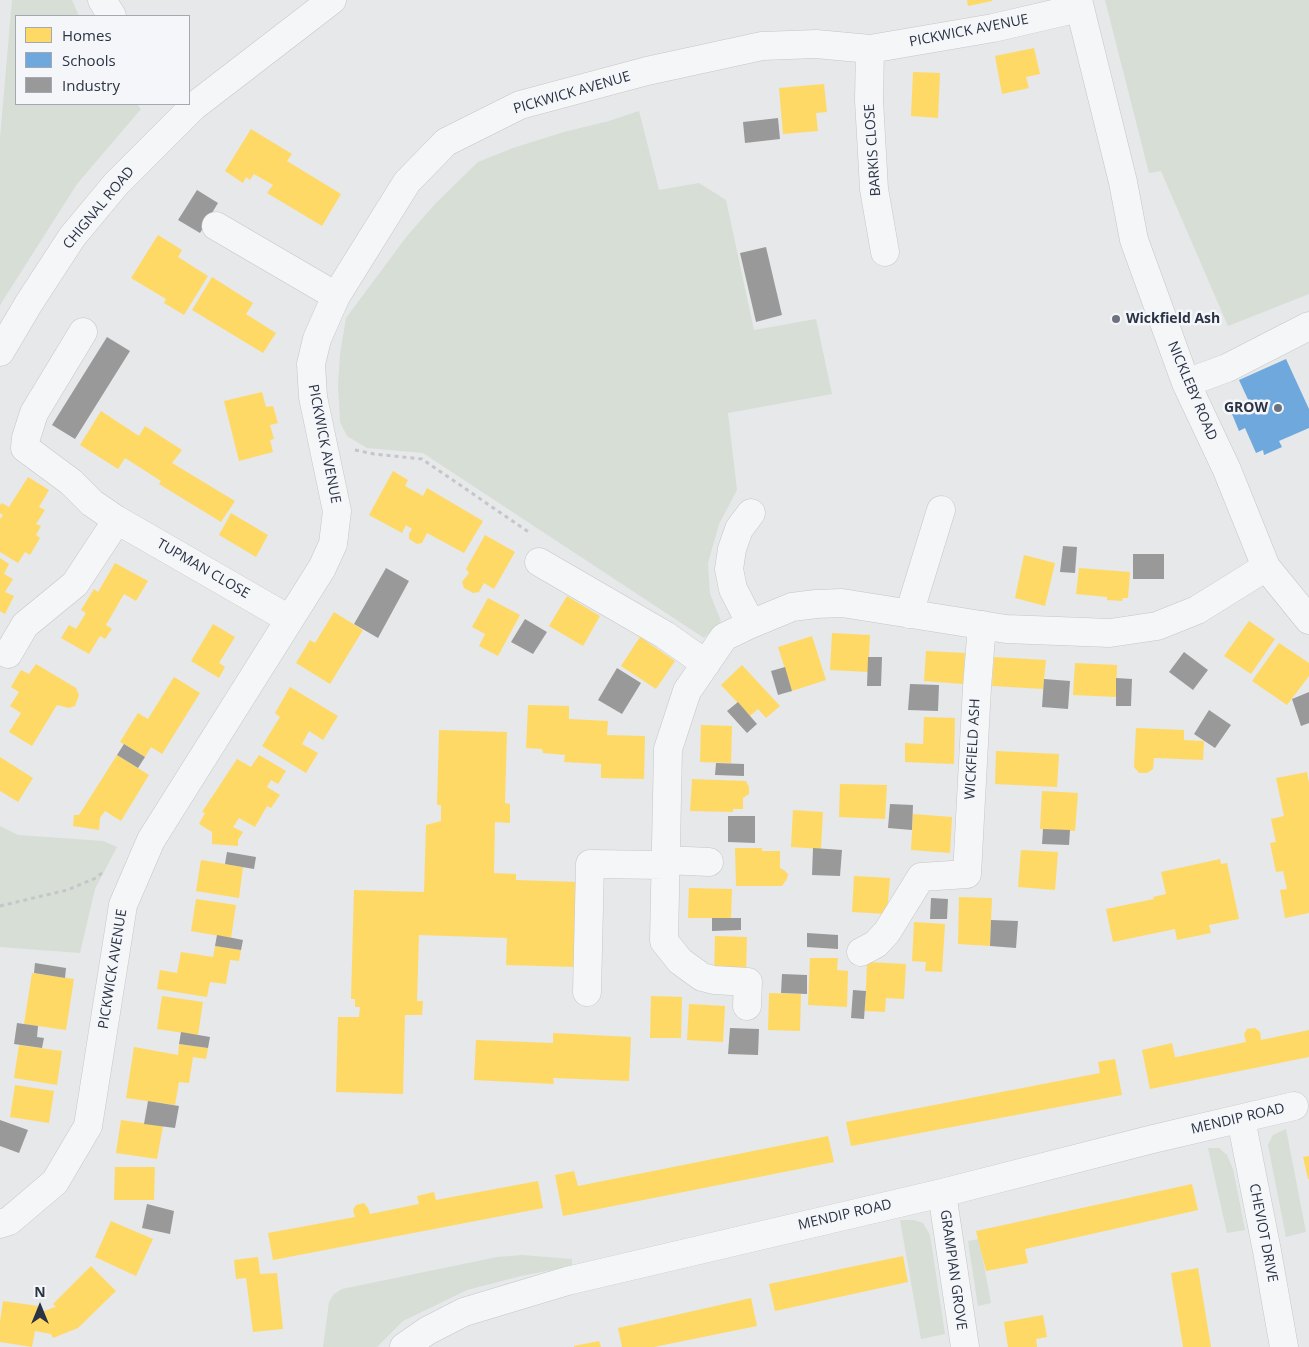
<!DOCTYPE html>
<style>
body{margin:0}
#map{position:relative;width:1309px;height:1347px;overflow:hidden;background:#e6e8ea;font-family:"Open Sans",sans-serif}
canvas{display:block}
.legend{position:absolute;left:15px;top:15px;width:175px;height:90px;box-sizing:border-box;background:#f4f6f9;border:1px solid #a4a8b1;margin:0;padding:6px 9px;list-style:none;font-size:15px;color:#2b3445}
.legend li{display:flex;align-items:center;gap:10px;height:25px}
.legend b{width:25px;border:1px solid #a4a8b1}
.north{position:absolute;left:15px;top:1282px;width:50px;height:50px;-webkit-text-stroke:4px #f4f6f9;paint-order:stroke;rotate:0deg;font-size:14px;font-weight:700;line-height:20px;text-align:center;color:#2b3445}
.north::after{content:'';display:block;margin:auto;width:18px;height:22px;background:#2b3445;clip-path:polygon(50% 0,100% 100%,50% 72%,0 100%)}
</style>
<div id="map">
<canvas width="1309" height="1347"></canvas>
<ul class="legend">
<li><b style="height:14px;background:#ffd966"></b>Homes</li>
<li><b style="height:14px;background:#6fa8dc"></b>Schools</li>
<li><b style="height:14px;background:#999"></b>Industry</li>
</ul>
<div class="north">N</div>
</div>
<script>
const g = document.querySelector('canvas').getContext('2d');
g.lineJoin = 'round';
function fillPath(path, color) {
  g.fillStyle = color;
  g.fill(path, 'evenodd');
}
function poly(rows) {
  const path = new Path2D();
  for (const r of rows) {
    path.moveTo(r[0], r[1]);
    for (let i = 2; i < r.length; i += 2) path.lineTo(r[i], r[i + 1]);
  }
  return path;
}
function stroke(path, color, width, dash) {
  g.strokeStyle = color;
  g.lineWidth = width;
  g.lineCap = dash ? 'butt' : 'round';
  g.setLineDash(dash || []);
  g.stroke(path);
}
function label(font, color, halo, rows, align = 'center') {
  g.font = font + ' "Open Sans",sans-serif';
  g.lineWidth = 5;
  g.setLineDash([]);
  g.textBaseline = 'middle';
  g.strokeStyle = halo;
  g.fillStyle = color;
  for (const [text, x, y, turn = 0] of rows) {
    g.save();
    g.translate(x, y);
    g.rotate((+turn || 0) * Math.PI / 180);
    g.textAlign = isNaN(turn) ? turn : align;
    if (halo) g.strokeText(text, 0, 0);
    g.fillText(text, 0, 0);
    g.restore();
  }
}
const green = poly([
 [12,0,72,0,79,16,16,16,16,104,137,104,141,109,77,184,0,305,0,138],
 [1105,0,1309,0,1309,294,1228,326,1161,171,1149,173],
 [639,111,659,190,699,183,726,200,754,330,816,319,832,394,728,413,737,490,719,524,708,563,710,594,721,621,704,638,423,453,367,448,347,436,340,422,338,385,340,354,346,318,407,236,436,203,478,162,513,148,564,132,609,121],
 [0,826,18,835,103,841,117,847,95,889,80,953,0,947],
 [1286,1129,1306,1232,1286,1237,1268,1145,1273,1135],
 [1208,1148,1219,1148,1227,1155,1233,1169,1245,1230,1227,1233],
 [900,1220,914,1220,923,1223,930,1235,945,1334,921,1339],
 [979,1239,991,1303,978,1306,968,1241],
 [522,1255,572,1259,572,1266,521,1276,467,1290,403,1321,377,1347,323,1347,329,1302,334,1294,342,1289,497,1257]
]);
const homes = poly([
 [967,0,992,0,992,1,968,6],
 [1034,48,1040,74,1026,77,1029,88,1002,94,995,56],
 [913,72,940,73,938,118,911,116],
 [824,84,827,112,816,113,818,131,783,134,779,88],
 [251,129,292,154,287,161,341,194,322,226,267,193,273,185,254,174,250,180,246,177,243,183,225,171],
 [158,235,182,250,178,257,208,276,184,315,164,303,166,299,131,278],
 [212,277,253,303,246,314,276,333,263,353,192,310],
 [262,392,266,407,273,406,278,423,270,425,274,439,270,440,273,452,239,461,224,401],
 [101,411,139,436,145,426,182,450,172,463,235,501,221,522,159,484,161,481,125,458,118,469,80,445],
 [393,471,408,480,405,486,423,496,427,488,483,521,464,553,427,533,422,543,417,544,409,539,409,534,412,529,406,525,402,533,369,515],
 [28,477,49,490,39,507,45,510,36,524,41,526,36,535,40,538,30,555,25,552,18,563,0,552,0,519,3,515,0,513,0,505,2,503,9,507],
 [231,513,268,535,256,557,219,535],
 [485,535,515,552,494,589,484,583,479,592,473,593,464,588,462,582,469,573,466,569],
 [1024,555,1055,563,1045,606,1015,598],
 [0,558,9,564,4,574,13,579,5,592,14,596,5,614,0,611],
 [115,563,148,581,136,601,124,594,106,625,112,629,105,639,100,636,89,654,61,638,69,625,76,629,86,613,81,610,94,589,98,592],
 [1079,568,1130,572,1128,598,1123,598,1122,601,1107,600,1107,597,1076,594],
 [567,596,600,616,583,646,549,626],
 [488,598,520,615,498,656,479,646,485,634,472,627],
 [334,612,363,630,330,684,296,663,310,640,315,643],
 [1249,621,1275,639,1251,674,1224,656],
 [213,624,235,637,219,663,225,667,219,678,191,661],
 [832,633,870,635,868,672,830,670],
 [812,636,826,680,792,691,778,647],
 [640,637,675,661,656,689,621,666],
 [1279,643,1309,663,1309,676,1287,705,1252,681],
 [926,651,965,653,963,684,924,681],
 [994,657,1046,660,1043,689,992,686],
 [1075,663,1117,665,1116,697,1073,695],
 [36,664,76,688,79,695,75,706,69,708,57,705,32,746,9,732,21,713,10,706,19,692,11,687,15,680,21,670,29,674],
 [742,665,780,706,766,718,758,709,750,716,721,685],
 [174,677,200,693,162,754,151,747,145,757,120,742,138,713,148,719],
 [290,687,338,716,323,740,309,731,308,733,302,744,318,753,306,773,262,746,280,717,275,713],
 [528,705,569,706,569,719,608,721,607,735,645,736,644,779,601,778,601,764,564,762,565,755,543,753,542,749,526,748],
 [924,717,955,718,954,764,905,762,905,743,923,744],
 [701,725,732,726,731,763,700,762],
 [1136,728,1184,730,1184,740,1204,741,1203,760,1154,758,1153,769,1147,773,1139,773,1134,767],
 [439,730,507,732,505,803,510,804,510,823,495,822,494,873,516,874,516,880,578,882,576,967,506,965,507,938,419,935,417,1001,423,1001,422,1015,405,1015,403,1094,336,1092,338,1017,359,1017,360,1007,355,1007,355,999,351,999,354,890,424,892,426,825,441,821,441,805,437,805],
 [996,751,1059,754,1057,787,995,784],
 [117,755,149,775,121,821,105,811,100,818,99,830,73,826,74,815,79,815],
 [259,755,286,771,278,784,271,780,267,787,280,795,271,808,267,806,255,827,239,818,233,827,243,832,238,840,238,846,212,844,212,832,199,824,205,813,202,812,237,759,251,767],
 [0,757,33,778,18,802,0,791],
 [1307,772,1309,783,1309,913,1285,918,1280,890,1287,889,1283,871,1276,872,1270,843,1276,842,1271,819,1284,816,1276,778],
 [692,779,746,781,749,787,749,794,743,798,743,809,733,809,733,812,690,811],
 [840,784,887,785,885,819,839,817],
 [1042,791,1078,793,1075,831,1040,829],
 [793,810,823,812,821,849,791,847],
 [913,814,952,817,950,853,911,850],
 [735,848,762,848,762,851,780,851,780,868,784,870,788,874,787,879,782,886,736,886],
 [1021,850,1058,852,1055,890,1018,887],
 [1220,859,1221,864,1227,863,1239,919,1209,925,1211,933,1177,940,1175,929,1113,942,1106,909,1154,899,1153,897,1166,894,1161,872],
 [201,860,243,867,239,898,196,891],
 [854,876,890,878,887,914,852,912],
 [689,888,732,889,731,918,688,918],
 [959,897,992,898,990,946,958,944],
 [196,899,236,905,231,938,191,931],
 [914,922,945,924,942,972,925,971,926,962,912,961],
 [715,936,747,937,746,975,714,974],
 [215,946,241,950,239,961,230,960,226,984,210,982,207,997,157,989,160,970,177,973,181,952,213,957],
 [810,958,838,958,837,970,848,971,847,1007,808,1005],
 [867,962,906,964,904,999,886,998,885,1012,865,1011],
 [32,973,74,979,66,1030,24,1024],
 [769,993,801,994,800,1031,768,1030],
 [162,996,203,1002,198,1035,157,1029],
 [651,996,682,997,681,1038,650,1038],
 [689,1004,725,1006,723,1042,687,1040],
 [1255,1028,1260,1032,1261,1040,1309,1030,1309,1057,1150,1089,1142,1050,1172,1043,1175,1057,1177,1057,1246,1042,1244,1034,1247,1029],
 [553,1033,631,1037,629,1081,553,1078,554,1084,474,1080,476,1040,553,1043],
 [179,1044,208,1048,206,1059,193,1057,189,1083,179,1082,175,1105,126,1098,134,1047,178,1055],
 [19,1045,62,1051,57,1085,14,1078],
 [1115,1059,1122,1095,851,1146,846,1122,1100,1073,1098,1062],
 [15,1085,54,1091,49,1123,10,1117],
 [121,1120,163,1126,157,1159,116,1153],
 [828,1136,834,1162,563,1216,555,1175,574,1171,578,1186],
 [1309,1156,1309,1179,1308,1179,1303,1157],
 [115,1167,155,1167,154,1200,114,1200],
 [538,1181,543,1208,273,1260,268,1233,355,1217,353,1210,356,1205,364,1203,368,1208,370,1214,419,1204,417,1196,434,1192,436,1200],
 [1192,1184,1198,1210,1025,1249,1028,1263,986,1271,976,1231],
 [111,1221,153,1239,136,1276,95,1257],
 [903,1256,908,1282,775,1311,769,1284],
 [258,1257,260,1274,277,1273,283,1329,253,1332,246,1278,236,1279,234,1260],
 [91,1266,116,1291,78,1328,53,1338,51,1334,35,1331,32,1347,0,1342,0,1322,3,1301,38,1306,37,1311,42,1312,52,1308,56,1307,53,1304],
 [1198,1268,1211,1347,1183,1347,1171,1273],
 [751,1298,757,1326,654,1347,622,1347,618,1328],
 [1043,1315,1047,1337,1036,1339,1037,1347,1008,1347,1004,1322],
 [599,1341,601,1347,574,1347,574,1346]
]);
const schools = poly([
 [1286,359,1309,409,1309,428,1279,441,1282,447,1264,455,1263,450,1256,453,1245,428,1239,431,1232,414,1251,406,1239,380]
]);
const industry = poly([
 [778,118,780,139,745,143,743,122],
 [197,190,218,203,200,233,178,220],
 [766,247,782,315,756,322,740,253],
 [107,337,130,351,75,439,52,425],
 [1063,546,1077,547,1075,573,1060,572],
 [1133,554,1164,554,1164,579,1133,579],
 [386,568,409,581,378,638,354,624],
 [525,619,547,632,533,654,511,642],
 [1184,652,1208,670,1193,690,1169,672],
 [868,657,882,657,881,686,867,686],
 [785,667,792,691,778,695,771,671],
 [617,668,641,683,622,714,598,700],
 [1116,678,1132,679,1131,706,1116,706],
 [1044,679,1070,681,1068,709,1042,707],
 [910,684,939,685,938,711,908,710],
 [1309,692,1309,723,1301,726,1292,699],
 [738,702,757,724,747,733,727,711],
 [1209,710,1231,725,1215,748,1194,734],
 [124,744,145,757,138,768,117,755],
 [716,763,744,764,744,776,715,775],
 [890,804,913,805,912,830,888,828],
 [728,816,755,816,755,843,728,842],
 [1043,829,1070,830,1069,845,1042,844],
 [813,848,842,850,840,876,812,875],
 [227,852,256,857,254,869,225,864],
 [931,898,948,899,947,919,930,919],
 [712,918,741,918,741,930,712,931],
 [991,920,1018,921,1016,948,990,946],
 [807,933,838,935,838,949,807,947],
 [217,935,243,940,241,950,215,946],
 [35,963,66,968,65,978,34,973],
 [782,974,807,975,807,994,781,993],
 [853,990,866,991,864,1019,851,1018],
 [17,1023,38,1026,37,1037,44,1038,42,1048,14,1044],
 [730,1028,759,1029,758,1055,728,1054],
 [181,1032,210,1037,208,1048,179,1044],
 [148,1101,179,1106,175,1128,144,1124],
 [0,1120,28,1130,19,1153,0,1146],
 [147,1204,174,1211,170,1234,142,1228]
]);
const path = poly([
 [355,450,374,454,422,459,530,533],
 [0,906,67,890,96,878,103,872]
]);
const minor = poly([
 [102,0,112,16],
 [1078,0,1123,182,1134,240,1186,383,1227,470,1266,567,1309,620],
 [870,49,869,100,874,189,885,252],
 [216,226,336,296],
 [83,332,34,413,26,438,25,448,71,482,92,503,117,520,289,619],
 [0,352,29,303,72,237,116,184,193,107,332,0],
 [1186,383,1227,368,1309,326],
 [751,513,739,529,732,549,729,569,733,589,751,624],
 [539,562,665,635,706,664],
 [909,614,941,510],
 [8,654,25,625,75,584,117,520],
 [666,860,709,862],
 [861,952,876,944,887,932,921,877,967,874,977,687,982,625],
 [587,992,590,864,666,865],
 [747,1006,748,982,714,980,702,977,680,961,664,941,668,749,687,691,724,637,751,624,792,607,816,604,842,603,1006,629,1110,633,1157,626,1197,610,1266,567],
 [1241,1119,1267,1251,1284,1347],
 [942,1193,965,1347],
 [0,1224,9,1221,55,1182,88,1126,123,905,151,840,322,568,333,544,337,511,313,397,311,364,317,339,336,296,407,182,446,142,520,105,647,71,762,46,816,44,870,49,993,28,1079,8],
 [404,1347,427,1331,464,1312,567,1281,942,1193,1153,1139,1294,1106]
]);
const markers = [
 [1116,319,5,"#6c737f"],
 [1278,408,5,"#6c737f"]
];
const streetNames = [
 ["PICKWICK AVENUE",969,31,-11],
 ["PICKWICK AVENUE",572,93,-16],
 ["BARKIS CLOSE",873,150,-94],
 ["CHIGNAL ROAD",99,208,-50],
 ["NICKLEBY ROAD",1192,391,67],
 ["PICKWICK AVENUE",324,444,79],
 ["TUPMAN CLOSE",203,569,30],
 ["WICKFIELD ASH",973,749,-87],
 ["PICKWICK AVENUE",113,969,-81],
 ["MENDIP ROAD",1238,1119,-13],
 ["MENDIP ROAD",845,1215,-13],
 ["CHEVIOT DRIVE",1263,1233,79],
 ["GRAMPIAN GROVE",953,1270,82]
];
const poiNames = [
 ["Wickfield Ash",1126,319],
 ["GROW",1268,408,"right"]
];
fillPath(green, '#d6ded6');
fillPath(homes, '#ffd966');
fillPath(schools, '#6fa8dc');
fillPath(industry, '#999');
stroke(minor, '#c4c6c8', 29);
stroke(path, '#c5c6ca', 3, [4, 4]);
stroke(minor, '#f5f6f7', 28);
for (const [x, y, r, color] of markers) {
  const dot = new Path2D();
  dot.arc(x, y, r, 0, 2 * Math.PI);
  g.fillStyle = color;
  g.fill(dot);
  stroke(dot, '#f4f6f9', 2);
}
label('14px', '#2b3445', '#f4f6f9', streetNames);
label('bold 14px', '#2b3445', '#f4f6f9', poiNames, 'left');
</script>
